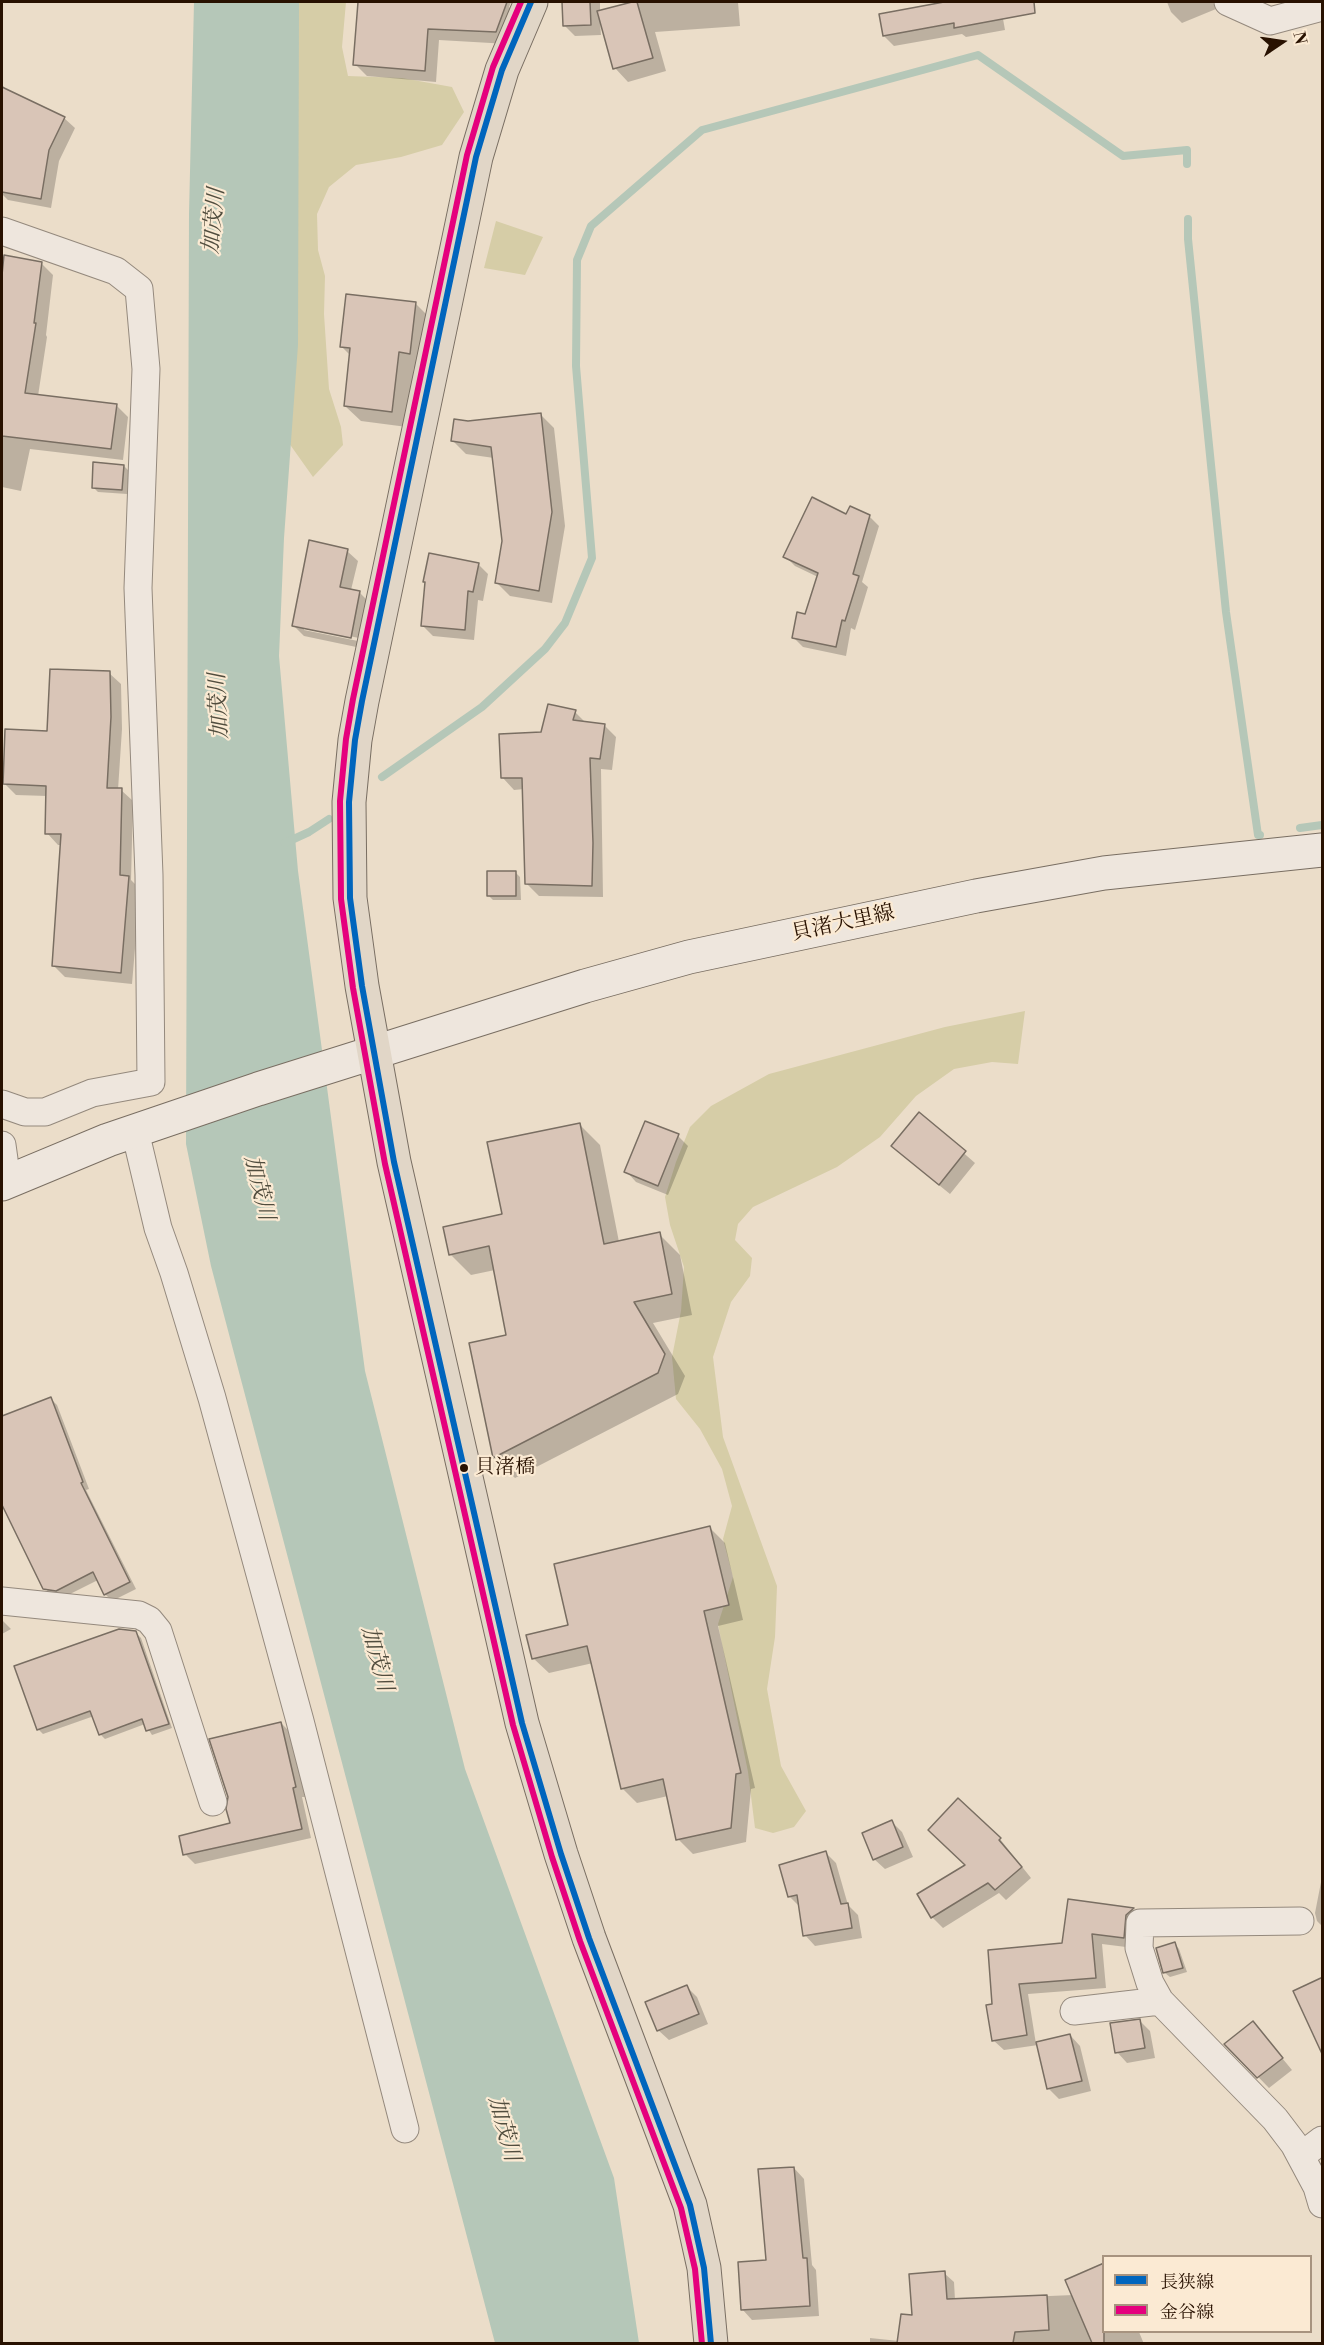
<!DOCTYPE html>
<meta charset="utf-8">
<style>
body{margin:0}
#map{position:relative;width:1324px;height:2345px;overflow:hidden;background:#ebddc9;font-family:"Libre Bodoni","Noto Serif JP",serif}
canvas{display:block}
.frame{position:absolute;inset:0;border:3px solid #281100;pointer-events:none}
.legend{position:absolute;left:1102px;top:2255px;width:210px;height:78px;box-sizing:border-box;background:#fbead3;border:2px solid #a7937f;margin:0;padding:8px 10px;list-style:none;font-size:18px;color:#281100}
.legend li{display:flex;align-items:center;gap:12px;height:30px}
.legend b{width:30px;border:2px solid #a7937f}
.north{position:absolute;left:1252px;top:12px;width:60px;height:60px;-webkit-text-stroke:4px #fbead3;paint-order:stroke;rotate:77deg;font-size:16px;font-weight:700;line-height:24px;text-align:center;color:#281100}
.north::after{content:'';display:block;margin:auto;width:21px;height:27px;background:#281100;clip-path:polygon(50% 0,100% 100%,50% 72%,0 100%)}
</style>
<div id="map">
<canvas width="1324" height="2345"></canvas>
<div class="frame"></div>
<ul class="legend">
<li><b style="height:8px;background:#0065bd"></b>長狭線</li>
<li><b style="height:8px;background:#e5007d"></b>金谷線</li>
</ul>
<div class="north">N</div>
</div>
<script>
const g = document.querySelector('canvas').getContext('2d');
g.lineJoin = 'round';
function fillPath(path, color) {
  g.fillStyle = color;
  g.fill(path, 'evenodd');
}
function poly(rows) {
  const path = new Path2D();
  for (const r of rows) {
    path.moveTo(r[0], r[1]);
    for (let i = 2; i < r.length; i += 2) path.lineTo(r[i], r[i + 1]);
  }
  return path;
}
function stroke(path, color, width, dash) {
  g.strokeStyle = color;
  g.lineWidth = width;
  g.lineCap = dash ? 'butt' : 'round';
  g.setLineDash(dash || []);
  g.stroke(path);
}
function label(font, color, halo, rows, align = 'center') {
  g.font = font + ' "Libre Bodoni","Noto Serif JP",serif';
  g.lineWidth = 4.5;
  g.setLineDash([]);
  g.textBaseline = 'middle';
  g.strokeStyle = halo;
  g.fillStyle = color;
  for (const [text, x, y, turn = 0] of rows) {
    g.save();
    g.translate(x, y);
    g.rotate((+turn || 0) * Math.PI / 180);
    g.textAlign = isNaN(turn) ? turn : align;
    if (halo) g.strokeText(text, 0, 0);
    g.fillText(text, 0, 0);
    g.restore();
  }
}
const green = poly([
 [278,2,346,2,342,47,348,76,402,78,452,87,464,112,442,145,401,157,356,165,329,187,317,214,318,250,325,276,324,314,329,389,341,427,343,445,313,477,279,429],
 [496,221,543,237,525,275,484,268],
 [1025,1011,1018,1064,992,1062,954,1069,916,1096,880,1137,837,1167,753,1207,738,1224,735,1240,752,1258,750,1276,731,1302,713,1357,723,1437,777,1586,775,1637,767,1689,781,1766,806,1811,794,1827,773,1833,755,1828,748,1772,718,1624,733,1577,723,1539,732,1506,722,1469,700,1429,676,1399,672,1357,681,1311,684,1267,670,1225,665,1197,676,1162,690,1127,711,1106,769,1074,945,1027]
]);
const water = poly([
 [194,2,299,2,298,345,284,538,279,656,298,871,365,1371,465,1769,614,2178,639,2343,495,2343,211,1266,186,1144,189,214]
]);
const shadow = poly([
 [358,2,511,2,509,7,518,16,508,44,439,40,436,82,367,76,355,64],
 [564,2,600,2,600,12,638,2,738,2,740,26,655,32,666,71,628,82,615,68,600,21,601,35,575,36,565,26],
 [951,2,1000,2,1005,30,966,37,962,34,894,46,884,36,880,15],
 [1167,2,1213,2,1216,9,1182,23,1171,12],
 [2,85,9,92,64,118,75,128,59,161,51,208,8,200,2,194,2,167,6,141,2,139],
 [2,257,41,263,53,275,46,335,47,337,38,396,116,405,128,417,123,460,30,449,21,491,2,487],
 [415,303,431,319,425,369,414,367,407,427,361,421,345,406,351,356,341,346],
 [540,414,554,428,565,526,552,603,510,596,496,582,503,541,494,458,466,454,453,441,468,423],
 [124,466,129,471,127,494,98,492,93,487],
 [869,516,879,526,862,582,868,587,855,630,851,628,846,656,803,647,793,637,806,615,818,577,795,566,785,556],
 [347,551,358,561,351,590,359,592,370,603,361,648,304,636,294,626],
 [304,627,359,638,358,641,304,630],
 [478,564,488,574,483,601,478,600,474,640,433,636,423,626],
 [109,673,121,684,122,729,118,790,121,790,133,801,131,880,140,889,132,984,65,977,54,966,62,845,58,845,47,833,47,796,16,795,4,783,48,733],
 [575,712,586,723,604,725,616,737,612,770,601,769,603,897,539,896,527,884,524,789,514,790,503,778],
 [515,872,520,877,521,900,493,900,488,895],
 [919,1114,975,1163,950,1194,903,1156],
 [579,1124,600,1145,619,1242,659,1234,680,1255,692,1315,653,1323,685,1376,678,1394,515,1478,494,1457,470,1344,508,1336,495,1270,471,1275,450,1254,504,1216],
 [678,1136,688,1146,668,1195,636,1182,626,1171],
 [50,1398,57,1405,89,1489,86,1490,136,1589,112,1601,105,1594,98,1580,64,1597,52,1596,45,1588,2,1503,2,1418],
 [710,1528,725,1543,743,1620,718,1626,755,1788,751,1789,746,1842,693,1854,678,1839,668,1796,637,1803,622,1788,593,1663,549,1673,533,1658,570,1626],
 [2,1620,11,1629,2,1634],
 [136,1633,141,1638,172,1728,152,1735,145,1724,105,1739,100,1734,94,1716,43,1734,38,1729],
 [281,1723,291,1733,305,1797,302,1797,311,1838,195,1864,185,1854,231,1825],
 [892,1822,902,1832,913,1857,885,1869,874,1859],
 [1000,1839,1031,1878,1006,1900,999,1893,943,1928,932,1917,967,1865],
 [826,1853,836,1863,848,1905,858,1915,862,1938,815,1946,805,1935,800,1907,789,1896],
 [1322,1877,1322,1926,1317,1921,1315,1913],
 [1069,1901,1133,1910,1143,1920,1134,1948,1102,1944,1106,1988,1028,1994,1036,2044,1070,2035,1080,2046,1091,2091,1059,2099,1048,2088,1038,2045,1004,2050,993,2040,993,2006,1063,1944],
 [1175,1944,1179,1949,1187,1972,1170,1977,1165,1973],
 [686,1986,697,1997,708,2024,669,2040,658,2030],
 [1140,2021,1150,2031,1155,2058,1127,2063,1117,2052],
 [1253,2023,1292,2070,1269,2088,1226,2044],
 [794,2168,804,2179,812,2265,816,2270,819,2316,752,2320,742,2309,767,2262],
 [944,2273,954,2282,955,2300,1073,2295,1104,2332,1139,2332,1144,2344,870,2344,870,2338,899,2341]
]);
const stream = poly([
 [1188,219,1188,239,1226,612,1258,835,1260,835],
 [382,777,482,707,545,649,565,623,592,558,576,366,577,260,591,226,702,130,978,55,1123,156,1187,150,1187,164],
 [1300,828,1322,825],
 [285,843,309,832,329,819]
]);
const building = poly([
 [358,2,507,2,496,32,428,29,425,71,353,65,358,2],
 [562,2,590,2,591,25,563,26,562,2],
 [632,2,637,2,653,58,613,69,597,11,632,2],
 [944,2,1034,2,1035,13,954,28,954,23,883,36,879,14,944,2],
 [2,87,65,117,49,150,41,199,2,192,2,87],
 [4,255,42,262,34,323,36,323,25,393,117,404,111,449,2,436,2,275,4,255],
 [346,294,416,302,410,354,399,352,392,412,344,406,350,348,340,347,346,294],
 [541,413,552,512,539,591,495,583,502,541,491,447,451,441,454,419,468,421,541,413],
 [93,462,124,465,122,490,92,488,93,462],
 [812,497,846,514,850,506,870,515,853,574,859,576,845,621,842,620,836,647,792,638,797,612,805,614,818,573,783,557,812,497],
 [309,540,348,549,340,587,360,591,351,638,292,626,309,540],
 [429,553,479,563,473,592,468,591,465,630,421,626,425,582,423,582,429,553],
 [50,669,110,671,111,717,107,788,122,788,120,875,129,876,121,973,52,966,61,834,45,834,46,786,3,784,5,729,47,731,50,669],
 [548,704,576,710,573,720,605,724,600,759,590,758,593,843,592,886,525,884,522,778,501,778,499,734,541,732,548,704],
 [487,871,516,871,516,896,487,896,487,871],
 [919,1112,966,1151,939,1185,891,1146,919,1112],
 [645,1121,679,1134,658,1186,624,1172,645,1121],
 [580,1123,604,1244,660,1232,672,1294,634,1302,665,1354,658,1373,493,1458,469,1343,506,1335,489,1246,449,1255,443,1227,502,1214,487,1142,580,1123],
 [51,1397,83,1482,81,1483,130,1582,104,1595,93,1572,56,1591,43,1589,2,1505,2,1416,51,1397],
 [710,1526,729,1605,704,1611,741,1773,736,1774,731,1828,676,1840,663,1779,621,1789,587,1646,532,1659,526,1635,568,1625,554,1564,710,1526],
 [119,1629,136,1631,169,1724,146,1731,142,1719,99,1735,90,1711,37,1730,14,1666,119,1629],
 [281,1722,296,1787,293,1788,302,1829,183,1855,179,1836,230,1823,226,1809,228,1797,209,1739,281,1722],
 [958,1798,1001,1838,999,1840,1022,1867,995,1890,988,1883,931,1918,917,1894,965,1865,928,1830,958,1798],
 [892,1820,903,1847,873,1860,862,1833,892,1820],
 [826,1851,841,1904,848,1903,852,1928,803,1936,797,1895,788,1897,779,1865,826,1851],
 [1068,1899,1134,1908,1126,1915,1124,1938,1092,1934,1096,1978,1019,1984,1027,2035,992,2041,986,2005,992,2004,988,1950,1062,1943,1068,1899],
 [1175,1942,1183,1968,1163,1973,1156,1948,1175,1942],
 [1323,1977,1323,2056,1293,1991,1323,1977],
 [687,1985,699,2014,657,2031,645,2002,687,1985],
 [1140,2019,1145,2048,1115,2053,1110,2023,1140,2019],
 [1253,2021,1283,2058,1257,2078,1224,2044,1253,2021],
 [1070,2034,1082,2081,1047,2089,1036,2042,1070,2034],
 [794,2167,803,2258,807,2258,810,2306,741,2310,738,2262,766,2260,758,2169,794,2167],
 [1104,2263,1104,2343,1092,2343,1065,2280,1104,2263],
 [945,2271,947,2299,1047,2295,1049,2330,1015,2332,1013,2343,897,2343,901,2314,912,2315,909,2274,945,2271]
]);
const street = poly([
 [1228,2,1270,21,1322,7],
 [2,231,116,271,139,289,146,369,138,588,149,875,151,1082,92,1093,45,1112,25,1112,2,1104],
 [135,1131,158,1228,174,1273,212,1398,300,1721,405,2129],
 [2,1145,7,1181],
 [2,1601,139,1615,149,1620,158,1631,213,1802],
 [1300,1921,1140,1923,1139,1948,1150,1983,1160,2001,1275,2119,1294,2144,1317,2187,1322,2204],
 [1074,2011,1160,2001],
 [1301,2156,1322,2140]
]);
const secondary = poly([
 [2,1184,108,1140,258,1089,585,986,689,957,976,896,1104,873,1322,850]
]);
const primary = poly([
 [531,2,502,70,476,157,362,701,355,740,349,802,350,898,362,986,394,1162,522,1723,561,1854,589,1938,690,2205,704,2268,711,2344]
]);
const bus1 = poly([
 [531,2,502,70,476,157,362,701,355,740,349,802,350,898,362,986,394,1162,522,1723,561,1854,589,1938,690,2205,704,2268,711,2344]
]);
const bus2 = poly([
 [521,2,493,67,467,155,353,699,346,739,340,801,341,899,353,988,385,1164,513,1725,552,1857,580,1941,681,2208,695,2269,702,2344]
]);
const markers = [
 [464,1468,5,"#281100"]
];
const busNames = [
 ["貝渚橋",475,1468]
];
const streetNames = [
 ["貝渚大里線",843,924,-12]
];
const waterNames = [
 ["加茂川",215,221,-85],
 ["加茂川",220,706,-93],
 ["加茂川",258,1188,76],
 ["加茂川",376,1659,75],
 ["加茂川",503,2129,75]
];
fillPath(green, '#d6cda7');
fillPath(water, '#b5c7b8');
fillPath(shadow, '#0003');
stroke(stream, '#b5c7b8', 8);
fillPath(building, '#d9c5b7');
stroke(building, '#796e62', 1.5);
stroke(street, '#94897d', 29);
stroke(secondary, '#796e62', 35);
stroke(primary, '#796e62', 35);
stroke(street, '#eee6dd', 27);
stroke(secondary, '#eee6dd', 33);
stroke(primary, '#e1d6c7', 33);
stroke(bus1, '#0065bd', 6);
stroke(bus2, '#e5007d', 6);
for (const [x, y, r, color] of markers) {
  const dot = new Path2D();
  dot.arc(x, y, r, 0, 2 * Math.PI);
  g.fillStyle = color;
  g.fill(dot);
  stroke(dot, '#fbead3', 2);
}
label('20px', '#281100', '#fbead3', busNames, 'left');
label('21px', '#281100', '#fbead3', streetNames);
label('italic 22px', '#514d3e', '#fbead3', waterNames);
</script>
